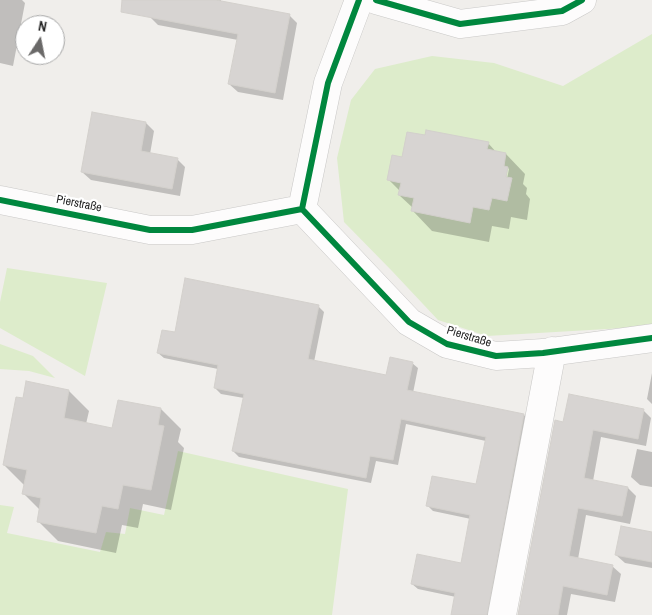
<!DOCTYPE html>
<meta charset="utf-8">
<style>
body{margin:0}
#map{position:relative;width:652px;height:615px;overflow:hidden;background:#f0eeeb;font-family:"Archivo Narrow",sans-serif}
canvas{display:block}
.north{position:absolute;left:15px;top:15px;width:50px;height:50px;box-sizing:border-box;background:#fff;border:1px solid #a7a7a7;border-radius:50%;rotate:11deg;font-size:14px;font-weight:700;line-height:20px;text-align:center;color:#222}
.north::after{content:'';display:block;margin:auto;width:18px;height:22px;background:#6a6968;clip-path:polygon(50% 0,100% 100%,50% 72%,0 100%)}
</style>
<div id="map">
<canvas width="652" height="615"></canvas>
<div class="north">N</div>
</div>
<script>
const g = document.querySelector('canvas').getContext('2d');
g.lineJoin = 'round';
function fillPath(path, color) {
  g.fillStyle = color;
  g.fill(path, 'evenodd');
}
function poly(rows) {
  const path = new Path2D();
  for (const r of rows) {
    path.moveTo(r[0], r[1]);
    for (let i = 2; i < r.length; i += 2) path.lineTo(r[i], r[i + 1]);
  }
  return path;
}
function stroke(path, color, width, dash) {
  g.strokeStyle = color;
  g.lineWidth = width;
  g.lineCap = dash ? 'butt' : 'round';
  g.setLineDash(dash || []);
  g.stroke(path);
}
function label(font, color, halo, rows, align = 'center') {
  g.font = font + ' "Archivo Narrow",sans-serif';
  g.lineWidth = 4.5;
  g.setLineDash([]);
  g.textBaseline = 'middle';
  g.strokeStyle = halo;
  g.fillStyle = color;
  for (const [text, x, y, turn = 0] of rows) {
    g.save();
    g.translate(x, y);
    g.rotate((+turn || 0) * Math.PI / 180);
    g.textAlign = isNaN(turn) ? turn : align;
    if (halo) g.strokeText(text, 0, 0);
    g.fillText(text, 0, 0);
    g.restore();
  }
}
const grass = poly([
 [652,34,652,324,624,328,487,336,438,320,392,271,344,222,337,158,351,100,375,69,432,56,494,63,563,86],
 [7,268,107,283,85,376,0,328,0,302],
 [0,344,33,356,55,378,29,371,0,369],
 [178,451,348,489,332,615,0,615,0,505,14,507,7,533,100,552,106,532,125,534,130,508,164,515]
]);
const shadow = poly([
 [0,0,22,0,25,3,13,66,0,63],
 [153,0,221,0,221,2,289,15,297,23,283,100,238,92,229,84,238,40,158,25,150,17],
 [93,113,146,123,154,131,150,154,177,159,185,167,180,196,91,180,82,172],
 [488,143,497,153,506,154,525,174,523,184,527,188,526,194,530,199,527,220,511,217,509,229,492,226,489,242,432,231,413,211,413,208,399,195,400,191,388,179,403,158],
 [507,167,509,169,506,184,504,183],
 [318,306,324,312,314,362,387,377,412,363,418,368,413,393,524,415,529,420,493,615,452,615,456,597,418,589,412,584,462,564,471,519,433,511,428,506,477,486,486,441,406,424,398,465,376,461,371,483,239,457,233,451,244,398,221,394,215,388,218,369,164,358,158,353,176,334],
 [652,373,652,404,647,399],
 [27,383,69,391,89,411,86,424,113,429,161,409,181,429,178,442,184,448,171,510,143,504,138,528,122,525,116,553,58,541,38,521,40,510,24,494,24,485,4,465,24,400],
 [643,410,651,418,646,446,601,437,593,481,628,488,636,496,630,524,586,515,578,559,612,566,621,574,615,602,571,594,567,615,519,615,564,423],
 [637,449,652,452,652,487,640,485,631,477],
 [652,533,652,568,625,563,616,555]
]);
const building = poly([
 [122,0,216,0,290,14,275,93,228,84,238,34,121,12,122,0],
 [92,112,146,122,141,151,178,158,172,189,81,172,92,112],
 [426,130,489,142,487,149,506,153,504,166,508,167,506,177,512,178,507,201,492,198,489,210,473,207,470,223,411,211,414,198,398,195,401,183,387,180,392,155,402,157,407,132,425,135,426,130],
 [185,278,319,305,308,359,386,375,390,357,413,362,407,390,524,414,487,615,451,615,455,593,411,584,417,554,461,563,470,515,426,506,432,476,476,484,486,437,401,419,393,460,370,456,366,478,232,451,244,394,214,388,218,365,157,353,162,330,175,332,185,278],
 [26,381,69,390,64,418,112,428,118,400,161,408,158,425,164,426,151,490,123,485,118,509,102,506,96,533,37,522,41,498,22,494,27,470,3,465,16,397,23,398,26,381],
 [569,394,644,409,638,439,593,430,584,478,628,487,622,516,578,508,569,556,613,565,607,595,563,586,558,615,518,615,555,420,563,422,569,394],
 [621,526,652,532,652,562,615,555,621,526]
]);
const minor = poly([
 [359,0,328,83,302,209,409,322,447,344,496,356,543,353,652,338],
 [376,0,460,24,562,11,582,0],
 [0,200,150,230,192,230,302,209],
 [502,615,552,351]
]);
const cycleway = poly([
 [359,0,328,83,302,209,409,322,447,344,496,356,543,353,652,338],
 [376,0,460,24,562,11,582,0],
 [0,200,150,230,192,230,302,209]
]);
const streetNames = [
 ["Pierstraße",79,204,11],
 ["Pierstraße",469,337,17]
];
fillPath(grass, '#ddeccb');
fillPath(shadow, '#0003');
fillPath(building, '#d7d4d2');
stroke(building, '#d3d0cc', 1);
stroke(minor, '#c9c8c7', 29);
stroke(minor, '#fdfcfc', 28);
stroke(cycleway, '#00873e', 6);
label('12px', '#222', '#fff', streetNames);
</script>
